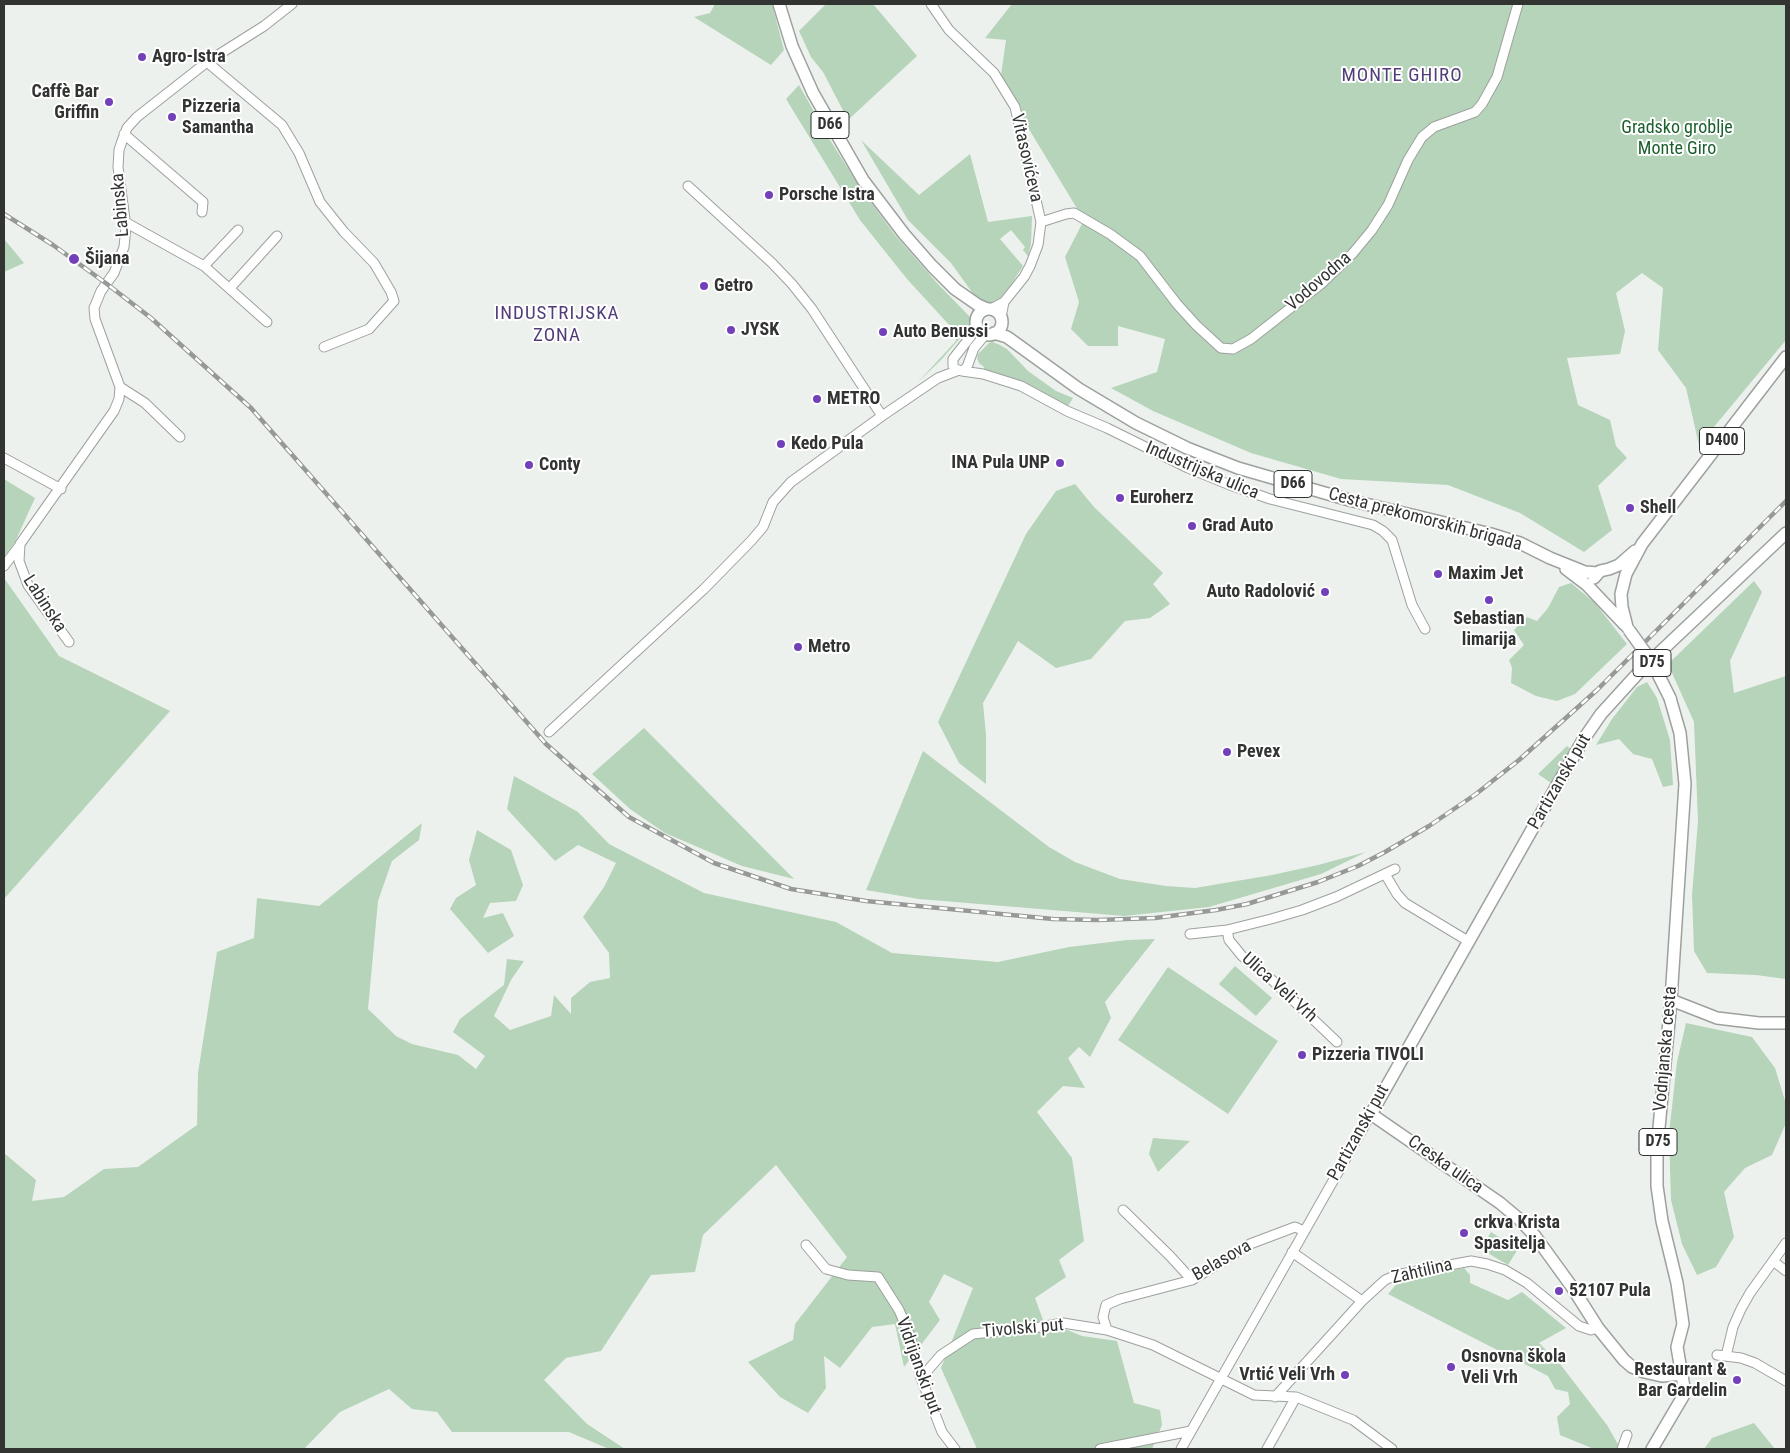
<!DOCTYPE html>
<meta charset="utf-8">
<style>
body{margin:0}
#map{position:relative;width:1790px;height:1453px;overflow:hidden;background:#edf1ed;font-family:"Roboto Condensed",sans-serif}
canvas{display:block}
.frame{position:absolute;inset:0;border:5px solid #323432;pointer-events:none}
</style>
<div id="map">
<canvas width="1790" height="1453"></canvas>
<div class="frame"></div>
</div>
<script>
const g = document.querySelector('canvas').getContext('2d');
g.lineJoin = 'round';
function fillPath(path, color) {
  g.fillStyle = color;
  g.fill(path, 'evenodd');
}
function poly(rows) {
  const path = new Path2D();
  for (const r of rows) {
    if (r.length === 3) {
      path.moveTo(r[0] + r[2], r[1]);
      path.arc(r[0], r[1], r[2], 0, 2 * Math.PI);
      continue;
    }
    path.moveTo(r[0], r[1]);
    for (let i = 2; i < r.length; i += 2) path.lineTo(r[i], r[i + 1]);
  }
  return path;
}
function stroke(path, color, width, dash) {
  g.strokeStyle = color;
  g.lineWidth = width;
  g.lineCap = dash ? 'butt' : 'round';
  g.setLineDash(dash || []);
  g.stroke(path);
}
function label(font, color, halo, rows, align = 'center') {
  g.font = font + ' "Roboto Condensed",sans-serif';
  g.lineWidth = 4;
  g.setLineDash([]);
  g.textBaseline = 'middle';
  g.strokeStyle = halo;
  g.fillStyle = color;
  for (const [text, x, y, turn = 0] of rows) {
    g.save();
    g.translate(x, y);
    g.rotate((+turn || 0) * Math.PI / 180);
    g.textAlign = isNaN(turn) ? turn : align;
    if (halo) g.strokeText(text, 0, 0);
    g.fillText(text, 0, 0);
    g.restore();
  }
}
const green = poly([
 [715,4,772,4,784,50,771,65,694,17,710,13],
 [826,4,873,4,917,56,848,120,823,72,811,57,799,31],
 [1012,4,1407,4,1407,5,1412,4,1786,4,1786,340,1699,445,1686,388,1658,350,1663,288,1642,273,1616,293,1625,331,1620,354,1567,358,1578,405,1610,420,1616,446,1627,458,1598,486,1612,530,1584,552,1520,513,1448,485,1341,479,1251,453,1153,411,1111,388,1157,372,1165,339,1118,326,1118,346,1088,346,1071,329,1079,302,1065,257,1084,220,1024,121,1020,105,1001,75,1006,40,985,38],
 [799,85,830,140,859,186,895,235,937,283,970,317,971,322,969,328,941,360,918,382,956,341,956,335,951,327,907,279,860,220,786,99],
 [861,140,919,195,970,154,988,222,1032,216,1031,244,1028,256,1023,250,1025,247,1011,230,1000,239,1023,266,1011,285,996,303,990,305,984,303,974,295,951,263,908,220],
 [4,239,24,263,4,272],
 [992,342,998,344,1007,349,1028,371,1056,391,1073,398,1067,408,1012,378,984,370,984,367,979,363,977,358,978,354,989,343],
 [4,479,35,498,15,542,4,557],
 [1075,484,1094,507,1163,573,1153,584,1170,604,1150,618,1125,621,1091,659,1056,668,1018,641,983,703,986,735,986,784,959,763,938,722,1026,534,1056,491],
 [4,578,59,656,170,711,4,899],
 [1754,581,1762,592,1730,661,1734,693,1786,676,1786,979,1756,975,1707,973,1694,951,1692,895,1698,821,1694,722,1668,664],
 [1571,583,1595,603,1627,644,1575,694,1557,701,1536,696,1511,683,1512,668,1509,660,1524,645,1514,630,1527,617,1537,621,1548,608,1559,587],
 [1647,682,1657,698,1670,740,1673,785,1663,787,1652,759,1633,754,1619,739,1596,745,1612,719,1637,687],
 [644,728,794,879,742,866,665,833,630,809,592,774],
 [1567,746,1571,749,1551,783,1538,774],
 [923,751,1049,847,1075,862,1120,879,1166,886,1195,888,1272,875,1318,865,1366,852,1321,874,1209,907,1124,916,919,899,866,890],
 [514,776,578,812,609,844,704,893,836,922,892,953,998,962,1069,947,1127,940,1155,939,1105,1002,1111,1018,1090,1057,1079,1047,1068,1058,1085,1088,1063,1086,1037,1112,1072,1158,1084,1241,1059,1260,1066,1277,1035,1298,1043,1320,1082,1336,1117,1341,1134,1403,1160,1410,1162,1425,1152,1449,977,1449,941,1368,973,1288,944,1274,929,1302,940,1320,904,1367,895,1324,872,1327,840,1368,824,1356,826,1388,808,1413,780,1397,748,1362,793,1340,795,1324,847,1257,776,1165,703,1235,695,1272,651,1275,601,1351,566,1358,544,1380,587,1424,625,1449,609,1449,569,1432,452,1432,437,1412,412,1409,389,1389,340,1412,304,1449,4,1449,4,1153,36,1180,32,1201,64,1197,104,1169,138,1167,197,1125,198,1073,217,952,254,938,257,898,319,906,422,823,419,840,392,861,378,901,368,1009,396,1036,412,1044,458,1055,476,1069,485,1056,453,1032,460,1019,504,985,507,959,524,961,511,980,494,1016,510,1030,551,1016,554,995,571,1014,571,998,590,982,610,978,609,953,583,917,604,887,616,863,578,845,555,861,507,809],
 [477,830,511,850,523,885,516,901,490,903,483,918,503,913,514,936,488,953,450,909,456,898,476,885,469,860],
 [1235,966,1272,998,1256,1016,1219,984],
 [1168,967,1278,1041,1228,1114,1118,1040],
 [1686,1023,1752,1037,1775,1068,1786,1104,1786,1123,1772,1155,1745,1168,1724,1192,1734,1237,1716,1267,1697,1275,1682,1244,1671,1200,1669,1134,1677,1062],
 [1153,1138,1190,1141,1158,1172,1149,1154],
 [1491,1232,1518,1249,1508,1265,1481,1249],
 [1464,1268,1470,1275,1470,1283,1508,1300,1522,1292,1566,1328,1539,1343,1560,1364,1607,1425,1619,1446,1618,1449,1594,1449,1560,1435,1557,1417,1570,1404,1568,1392,1555,1389,1548,1376,1388,1294,1400,1280],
 [1754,1423,1775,1449,1704,1449,1712,1438]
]);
const minor = poly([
 [931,4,949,30,994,73,1015,107,1041,222,1038,245,1030,266,1024,277,1004,302,991,309],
 [207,62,282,125,299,153,320,202,344,232,374,263,391,292,394,301,369,329,324,347],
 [124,134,203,202,202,212],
 [688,186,772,263,792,284,812,309,882,416],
 [125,222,204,266,267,322],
 [1041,222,1066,214,1074,213,1110,234,1140,256,1177,304,1196,325,1221,348,1233,349,1251,339,1321,284,1353,253,1372,230,1388,205,1408,160,1422,137,1434,127,1475,112,1482,104,1497,77,1518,4],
 [204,266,238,230],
 [230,288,277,236],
 [1001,317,1004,302],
 [976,324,971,336,953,359,953,366,955,369,962,371,967,367,974,348,984,336,988,334],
 [962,371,983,374,1021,386,1067,411,1107,428,1188,468,1230,485,1270,499,1373,525,1383,531,1392,540,1412,605,1425,629],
 [120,387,145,403,180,437],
 [4,458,61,489],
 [4,566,20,545],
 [69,642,28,585,19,561,20,544,114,411,119,399,120,387,95,319,94,308,101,291,114,273,124,247,126,227,118,167,119,150,122,141,127,128,137,117,207,62,264,26,292,4],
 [549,732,704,589,751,541,763,527,773,502,791,482,882,416,938,378,959,370],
 [1385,874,1397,894,1405,903,1468,941],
 [1227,930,1229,940,1242,956,1272,980,1337,1042],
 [1190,934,1227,930,1271,919,1302,910,1336,897,1395,869],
 [1123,1210,1170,1256,1192,1280],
 [806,1245,826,1269,848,1275,878,1277,899,1310,910,1336,921,1378,942,1432,955,1449],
 [1292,1252,1362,1301],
 [1773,1261,1786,1271],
 [1107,1330,1103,1317,1106,1305,1120,1299,1192,1280,1250,1244,1295,1227,1304,1231],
 [1717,1355,1741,1358,1755,1363,1786,1381],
 [1726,1356,1733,1327,1741,1309,1750,1293,1786,1243],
 [921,1378,941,1355,973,1334,1040,1327,1063,1323,1107,1330,1153,1345,1254,1395,1296,1397,1353,1420,1392,1449],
 [1275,1397,1362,1301,1385,1280,1396,1275,1471,1261,1487,1264,1505,1270,1527,1283,1579,1326,1591,1330,1598,1328],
 [1100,1449,1191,1431],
 [1181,1449,1371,1114],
 [1267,1449,1296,1397],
 [1622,1449,1627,1435]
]);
const major = poly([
 [779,4,792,46,813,93,863,180,904,234,932,266,955,289,978,305,987,309],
 [989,322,13],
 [994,333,1007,337,1079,389,1136,423,1187,448,1238,468,1349,500,1491,534,1520,543,1550,558,1585,572,1598,573],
 [1566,569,1587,585,1625,625],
 [1594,578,1600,571,1609,569,1619,565,1635,551],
 [1627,627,1622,607,1621,594,1626,574,1642,544,1786,357],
 [1671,1000,1717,1018,1759,1023,1786,1023],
 [1682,1374,1662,1376,1644,1372,1632,1367,1624,1360,1598,1328,1572,1287,1535,1236,1519,1219,1500,1203,1371,1114,1551,796,1583,740,1601,714,1640,671,1786,533],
 [1652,1449,1685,1393,1677,1347,1683,1324,1677,1283,1662,1221,1657,1186,1657,1149,1671,1000,1685,784,1680,733,1670,698]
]);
const rail = poly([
 [4,214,53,245,107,284,151,318,251,408,546,744,629,817,714,863,791,889,866,901,1053,919,1098,920,1155,918,1216,910,1247,904,1318,882,1358,866,1385,852,1429,826,1476,794,1519,760,1597,690,1786,501]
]);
const majorBridge = poly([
 [1629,630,1652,662,1670,698]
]);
const markers = [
 [142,57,5,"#7241b9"],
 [109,102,5,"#7241b9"],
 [172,117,5,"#7241b9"],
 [769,195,5,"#7241b9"],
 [74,259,6,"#7241b9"],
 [704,286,5,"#7241b9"],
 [731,330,5,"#7241b9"],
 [883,332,5,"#7241b9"],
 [817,399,5,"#7241b9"],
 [781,444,5,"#7241b9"],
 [1060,463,5,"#7241b9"],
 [529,465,5,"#7241b9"],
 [1120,498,5,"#7241b9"],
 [1630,508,5,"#7241b9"],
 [1192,526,5,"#7241b9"],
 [1438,574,5,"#7241b9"],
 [1325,592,5,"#7241b9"],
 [1489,600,5,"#7241b9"],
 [798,647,5,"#7241b9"],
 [1227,752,5,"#7241b9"],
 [1302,1055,5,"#7241b9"],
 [1464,1233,5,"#7241b9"],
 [1559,1291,5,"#7241b9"],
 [1451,1367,5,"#7241b9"],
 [1345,1375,5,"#7241b9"],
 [1737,1380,5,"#7241b9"]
];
const shields = [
 [830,125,38],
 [1722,441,45],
 [1293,484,38],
 [1652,663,38],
 [1658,1142,38]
];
const shieldNames = [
 ["D66",830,125],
 ["D400",1722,441],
 ["D66",1293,484],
 ["D75",1652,663],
 ["D75",1658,1142]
];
const poiNames = [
 ["Agro-Istra",152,57],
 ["Caffè Bar",99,92,"right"],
 ["Griffin",99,113,"right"],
 ["Pizzeria",182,107],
 ["Samantha",182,128],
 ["Porsche Istra",779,195],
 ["Šijana",85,259],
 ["Getro",714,286],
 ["JYSK",741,330],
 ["Auto Benussi",893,332],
 ["METRO",827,399],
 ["Kedo Pula",791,444],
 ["INA Pula UNP",1050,463,"right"],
 ["Conty",539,465],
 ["Euroherz",1130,498],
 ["Shell",1640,508],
 ["Grad Auto",1202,526],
 ["Maxim Jet",1448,574],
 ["Auto Radolović",1315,592,"right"],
 ["Sebastian",1489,619,"center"],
 ["limarija",1489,640,"center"],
 ["Metro",808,647],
 ["Pevex",1237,752],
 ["Pizzeria TIVOLI",1312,1055],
 ["crkva Krista",1474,1223],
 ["Spasitelja",1474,1244],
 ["52107 Pula",1569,1291],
 ["Osnovna škola",1461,1357],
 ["Veli Vrh",1461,1378],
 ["Restaurant &",1727,1370,"right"],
 ["Bar Gardelin",1727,1391,"right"],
 ["Vrtić Veli Vrh",1335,1375,"right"]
];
const parkNames = [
 ["Gradsko groblje",1677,128],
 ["Monte Giro",1677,149]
];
const streetNames = [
 ["Vitasovićeva",1026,158,77],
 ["Labinska",121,205,-95],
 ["Vodovodna",1319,282,-41],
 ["Industrijska ulica",1202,471,23],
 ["Cesta prekomorskih brigada",1425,520,15],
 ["Labinska",44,604,57],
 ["Partizanski put",1560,782,-60],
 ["Ulica Veli Vrh",1279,988,42],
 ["Vodnjanska cesta",1666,1049,-85],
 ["Partizanski put",1359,1133,-61],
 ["Creska ulica",1445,1165,35],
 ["Belasova",1222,1261,-30],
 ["Zahtilina",1422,1272,-13],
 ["Tivolski put",1023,1329,-5],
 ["Vidrijanski put",918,1366,70]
];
const neighbourhoodNames = [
 ["MONTE GHIRO",1402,76],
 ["INDUSTRIJSKA",557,314],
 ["ZONA",557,336]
];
fillPath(green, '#b5d4b9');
stroke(minor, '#9da19d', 11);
stroke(major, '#9da19d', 14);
stroke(minor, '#fff', 9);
stroke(major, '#fff', 11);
stroke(rail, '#969996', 4.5);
stroke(rail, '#fff', 2.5, [8]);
stroke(majorBridge, '#9da19d', 14, []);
stroke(majorBridge, '#fff', 11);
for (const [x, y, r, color] of markers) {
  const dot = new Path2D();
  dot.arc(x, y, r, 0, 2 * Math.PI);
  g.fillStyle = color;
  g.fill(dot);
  stroke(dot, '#fff', 2);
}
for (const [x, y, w] of shields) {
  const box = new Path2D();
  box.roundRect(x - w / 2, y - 13.5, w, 27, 4);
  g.fillStyle = '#fff';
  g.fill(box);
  stroke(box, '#323432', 1);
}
label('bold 16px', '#323432', null, shieldNames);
label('bold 18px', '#323432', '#fff', poiNames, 'left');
label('18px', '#1a5f2c', '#fff', parkNames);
label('18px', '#323432', '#fff', streetNames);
g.letterSpacing = '1px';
label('19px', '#523c79', '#fff', neighbourhoodNames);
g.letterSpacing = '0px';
</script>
